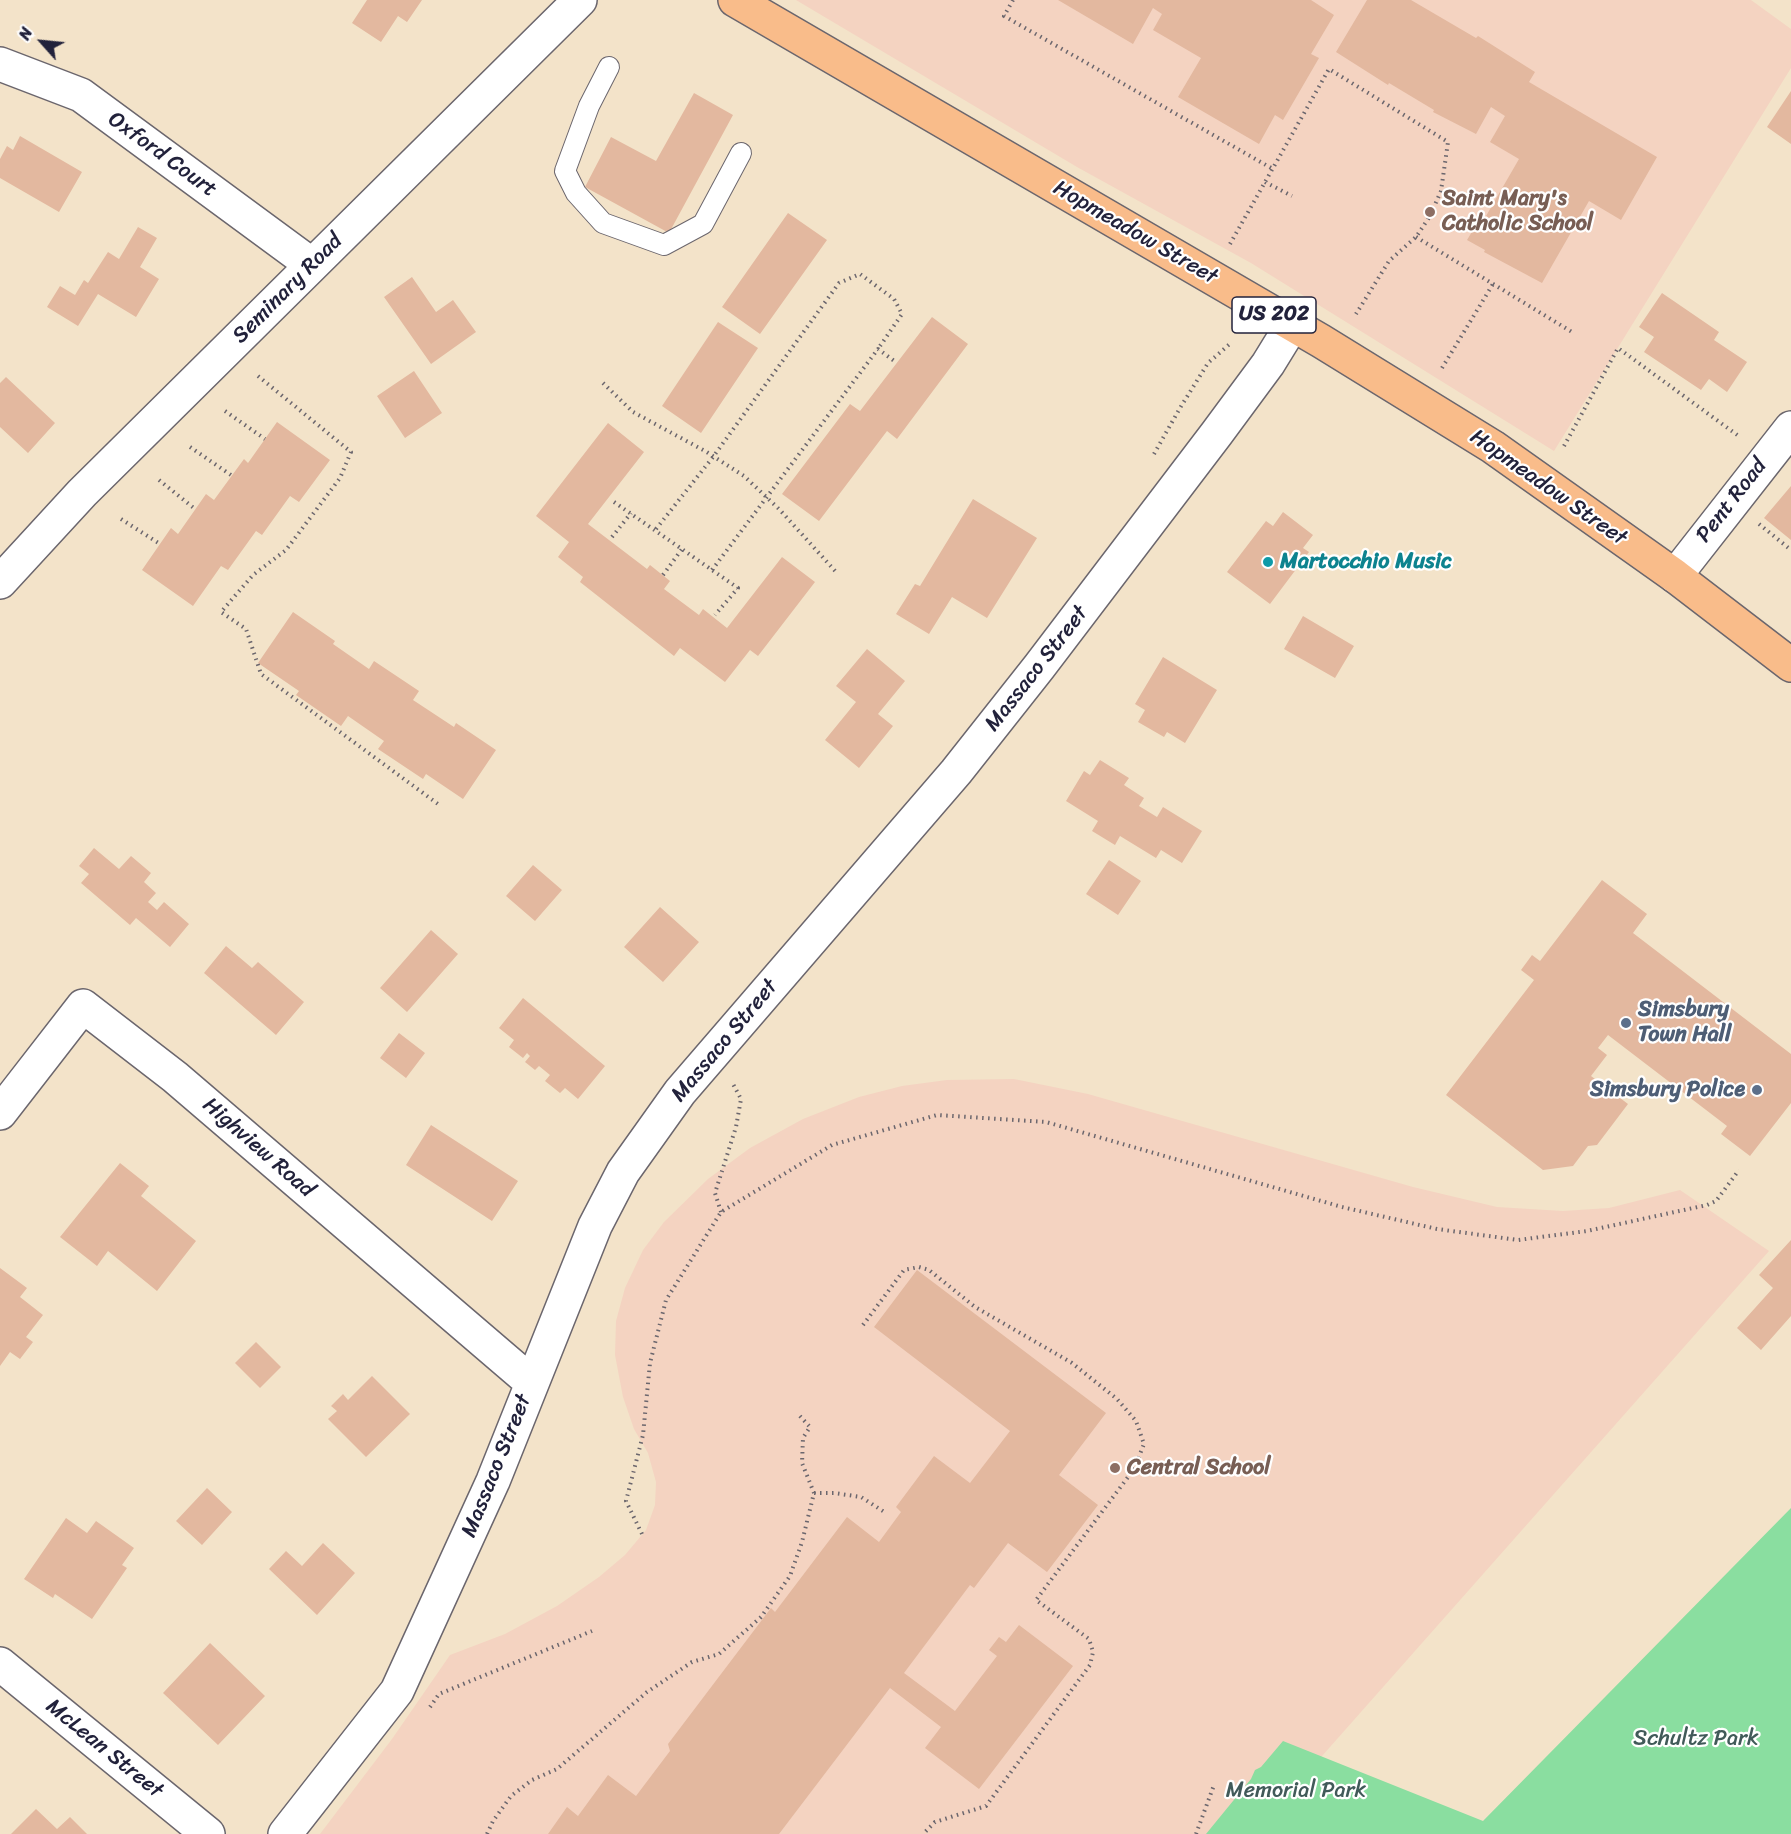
<!DOCTYPE html>
<style>
body{margin:0}
#map{position:relative;width:1791px;height:1834px;overflow:hidden;background:#f3e3c9;font-family:Sriracha,sans-serif}
canvas{display:block}
.north{position:absolute;left:12px;top:12px;width:60px;height:60px;-webkit-text-stroke:4px #fff;paint-order:stroke;rotate:297deg;font-size:16px;font-weight:700;line-height:24px;text-align:center;color:#22223b}
.north::after{content:'';display:block;margin:auto;width:21px;height:27px;background:#22223b;clip-path:polygon(50% 0,100% 100%,50% 72%,0 100%)}
</style>
<div id="map">
<canvas width="1791" height="1834"></canvas>
<div class="north">N</div>
</div>
<script>
const g = document.querySelector('canvas').getContext('2d');
g.lineJoin = 'round';
function fillPath(path, color) {
  g.fillStyle = color;
  g.fill(path, 'evenodd');
}
function poly(rows) {
  const path = new Path2D();
  for (const r of rows) {
    path.moveTo(r[0], r[1]);
    for (let i = 2; i < r.length; i += 2) path.lineTo(r[i], r[i + 1]);
  }
  return path;
}
function stroke(path, color, width, dash) {
  g.strokeStyle = color;
  g.lineWidth = width;
  g.lineCap = dash ? 'butt' : 'round';
  g.setLineDash(dash || []);
  g.stroke(path);
}
function label(font, color, halo, rows, align = 'center') {
  g.font = font + ' Sriracha,sans-serif';
  g.lineWidth = 4.5;
  g.setLineDash([]);
  g.textBaseline = 'middle';
  g.strokeStyle = halo;
  g.fillStyle = color;
  for (const [text, x, y, turn = 0] of rows) {
    g.save();
    g.translate(x, y);
    g.rotate((+turn || 0) * Math.PI / 180);
    g.textAlign = isNaN(turn) ? turn : align;
    if (halo) g.strokeText(text, 0, 0);
    g.fillText(text, 0, 0);
    g.restore();
  }
}
const built = poly([
 [796,0,1751,0,1791,29,1791,68,1554,451,1251,263,1077,167],
 [1014,1079,1088,1094,1413,1187,1497,1207,1563,1211,1609,1208,1680,1190,1769,1251,1253,1834,320,1834,392,1739,450,1655,505,1634,557,1606,599,1577,625,1555,646,1530,655,1505,656,1482,648,1453,634,1429,623,1397,615,1355,616,1321,625,1288,643,1250,664,1222,708,1179,750,1148,803,1119,859,1097,902,1086,947,1080]
]);
const green = poly([
 [1791,1508,1791,1834,1206,1834,1251,1779,1255,1770,1261,1767,1283,1741,1483,1821]
]);
const building = poly([
 [367,0,422,0,407,22,398,16,381,42,352,23],
 [1058,0,1311,0,1334,15,1311,54,1319,58,1283,120,1275,115,1259,144,1178,97,1201,58,1153,30,1162,14,1153,8,1133,44],
 [1367,0,1411,0,1476,38,1478,36,1535,72,1529,82,1657,157,1621,220,1589,201,1542,283,1484,252,1485,250,1467,240,1479,220,1482,223,1519,159,1490,142,1505,116,1491,107,1476,134,1433,112,1434,110,1389,83,1388,85,1336,52],
 [1791,91,1791,144,1767,127],
 [694,93,733,115,669,233,585,187,611,137,656,161],
 [20,136,82,172,59,212,0,178,0,159,7,146,13,150],
 [788,213,827,240,760,334,722,307],
 [138,227,157,238,140,267,159,279,136,317,98,294,78,326,47,307,60,286,75,295,84,280,88,283,108,252,119,259],
 [412,277,436,312,453,300,476,332,431,364,384,297],
 [1662,293,1719,332,1714,340,1747,362,1727,392,1709,379,1701,390,1644,352,1654,337,1639,327],
 [932,317,968,344,897,439,887,431,819,521,782,494,850,404,860,411],
 [718,322,758,348,701,433,662,406],
 [414,371,442,413,405,438,377,396],
 [6,377,55,423,28,453,0,427,0,383],
 [277,422,330,460,299,502,290,496,262,535,256,531,228,570,221,566,193,606,142,570,171,528,178,534,206,494,214,500,244,459,248,463],
 [608,423,644,452,588,524,647,569,650,565,670,581,664,589,699,615,703,609,727,628,782,557,815,582,758,656,750,650,725,682,680,648,674,656,580,582,583,577,558,557,569,542,536,516],
 [1791,486,1791,540,1764,518],
 [973,499,1037,538,987,618,952,597,929,634,896,614,915,584,920,586],
 [1283,512,1313,535,1303,548,1309,552,1270,604,1227,572,1266,521,1273,526],
 [293,612,335,641,333,644,369,669,374,661,419,691,413,700,454,727,456,723,496,750,463,799,426,774,423,779,378,749,384,741,348,716,341,726,296,695,299,691,258,663],
 [1303,616,1354,646,1335,678,1284,649],
 [867,649,905,681,878,714,893,726,859,768,825,740,856,702,836,686],
 [1163,657,1217,690,1185,743,1167,732,1164,737,1138,722,1145,710,1135,704],
 [1100,760,1129,778,1124,785,1144,798,1139,806,1157,817,1163,807,1202,831,1182,863,1161,850,1156,858,1120,836,1115,845,1092,831,1098,821,1066,801,1084,771,1090,775],
 [94,848,119,869,131,856,151,873,144,882,156,893,148,902,157,910,164,902,189,924,170,947,136,918,130,925,81,883,89,874,79,866],
 [1109,860,1141,881,1118,915,1086,894],
 [533,865,562,890,535,921,506,896],
 [1602,880,1647,914,1633,933,1791,1054,1791,1103,1750,1156,1721,1134,1727,1126,1608,1035,1598,1048,1607,1055,1591,1076,1628,1104,1597,1145,1588,1146,1573,1166,1543,1170,1446,1095,1534,980,1521,970,1532,955,1540,961],
 [660,907,699,942,663,982,624,947],
 [431,930,458,954,407,1012,380,988],
 [226,946,252,968,258,962,304,1002,276,1035,204,973],
 [523,998,605,1066,578,1099,565,1088,560,1093,545,1081,550,1075,539,1066,535,1070,525,1062,530,1056,527,1053,523,1058,509,1047,514,1040,499,1028],
 [399,1033,425,1053,406,1078,380,1058],
 [431,1125,518,1181,492,1221,406,1165],
 [120,1163,149,1186,141,1196,196,1241,157,1291,108,1251,97,1266,60,1237],
 [1791,1240,1791,1316,1761,1350,1737,1328,1773,1288,1759,1275],
 [0,1268,27,1288,20,1297,43,1315,26,1337,33,1342,20,1359,10,1352,0,1366],
 [917,1270,1106,1413,1059,1475,1098,1505,1047,1572,1008,1543,974,1588,970,1585,904,1673,955,1711,997,1656,989,1650,999,1637,1006,1642,1019,1625,1073,1666,979,1789,925,1748,941,1727,890,1688,779,1834,548,1834,567,1807,578,1816,608,1775,636,1796,670,1751,668,1744,771,1608,775,1612,847,1517,879,1542,901,1512,896,1507,934,1456,970,1483,1010,1431,874,1327],
 [256,1342,281,1367,260,1388,235,1363],
 [372,1376,410,1414,366,1457,328,1419,337,1411,331,1406,343,1394,348,1400],
 [207,1488,232,1512,202,1545,176,1521],
 [66,1518,87,1533,96,1521,134,1548,122,1565,127,1568,92,1619,55,1594,53,1598,24,1579],
 [323,1543,355,1573,317,1615,269,1569,286,1551,302,1566],
 [210,1643,265,1696,218,1745,163,1693],
 [36,1809,57,1829,70,1817,87,1834,11,1834]
]);
const path = poly([
 [1013,0,1004,16,1273,169],
 [1265,182,1292,196],
 [1416,237,1572,332],
 [1230,244,1329,69,1448,142,1441,191,1430,216,1416,237,1389,261,1356,314],
 [1442,368,1493,284],
 [258,376,351,452,340,478,286,550,253,575,221,612,246,629,261,674,438,804],
 [603,383,633,412,705,451,744,476,779,509,837,573],
 [225,411,265,439],
 [1564,446,1618,348,1740,437],
 [190,447,231,475],
 [1154,454,1180,408,1208,363,1232,342],
 [159,480,195,509],
 [614,502,738,588,715,615],
 [121,519,160,544],
 [1759,524,1791,550],
 [656,529,713,457,839,283,860,274,894,299,902,314,878,349],
 [612,537,631,513],
 [712,570,878,349,897,363],
 [663,575,682,549],
 [721,1212,715,1193,736,1127,741,1099,733,1084],
 [863,1325,904,1270,919,1267,929,1270,975,1307,1072,1363,1117,1399,1136,1421,1144,1444,1134,1469,1036,1600,1089,1639,1093,1652,1090,1665,986,1806,935,1822,923,1834],
 [814,1493,834,1493,861,1497,886,1513],
 [642,1534,626,1501,643,1435,650,1363,666,1300,721,1212,832,1145,937,1115,1046,1122,1342,1207,1437,1229,1518,1240,1587,1231,1707,1205,1716,1201,1739,1170],
 [430,1707,439,1694,592,1631],
 [487,1834,493,1821,511,1796,532,1780,557,1769,647,1692,692,1662,719,1654,761,1617,790,1576,802,1542,814,1493,802,1463,803,1438,810,1427,799,1415],
 [1196,1834,1214,1785]
]);
const service = poly([
 [609,67,589,106,565,171,576,193,603,223,664,245,703,224,741,153]
]);
const minor = poly([
 [0,64,81,95,312,265],
 [1675,576,1791,428],
 [0,582,82,493,580,0],
 [0,1113,83,1006,175,1077,531,1382],
 [0,1664,208,1834],
 [285,1834,397,1691,493,1481,595,1226,623,1172,680,1092,956,772,1039,667,1217,433,1268,364,1292,325]
]);
const trunk = poly([
 [735,0,1321,341,1493,447,1675,576,1791,665]
]);
const markers = [
 [1430,212,6,"#8d6e63"],
 [1268,562,6,"#0f9aa8"],
 [1626,1023,6,"#5c6f8a"],
 [1757,1090,6,"#5c6f8a"],
 [1115,1468,6,"#8d6e63"]
];
const shields = [
 [1274,315,84]
];
const shieldNames = [
 ["US 202",1274,315]
];
const streetNames = [
 ["Oxford Court",162,155,36],
 ["Hopmeadow Street",1135,233,30],
 ["Seminary Road",288,289,-45],
 ["Hopmeadow Street",1548,488,35],
 ["Pent Road",1732,501,-52],
 ["Massaco Street",1037,669,-52],
 ["Massaco Street",725,1041,-50],
 ["Highview Road",258,1148,41],
 ["Massaco Street",497,1466,-68],
 ["McLean Street",104,1749,39]
];
const educationNames = [
 ["Saint Mary's",1442,199],
 ["Catholic School",1442,224],
 ["Central School",1127,1468]
];
const cultureNames = [
 ["Martocchio Music",1280,562]
];
const serviceNames = [
 ["Simsbury",1638,1010],
 ["Town Hall",1638,1035],
 ["Simsbury Police",1745,1090,"right"]
];
const parkNames = [
 ["Schultz Park",1696,1739],
 ["Memorial Park",1296,1791]
];
fillPath(built, '#f4d3c1');
fillPath(green, '#8adea0');
fillPath(building, '#e3b89f');
stroke(service, '#6b666d', 22);
stroke(minor, '#6b666d', 36);
stroke(trunk, '#6b666d', 36);
stroke(path, '#6b666d', 4, [1.5, 4.5]);
stroke(service, '#fff', 20);
stroke(minor, '#fff', 33);
stroke(trunk, '#f9bc8a', 33);
for (const [x, y, r, color] of markers) {
  const dot = new Path2D();
  dot.arc(x, y, r, 0, 2 * Math.PI);
  g.fillStyle = color;
  g.fill(dot);
  stroke(dot, '#fff', 2);
}
for (const [x, y, w] of shields) {
  const box = new Path2D();
  box.roundRect(x - w / 2, y - 18, w, 36, 4.5);
  g.fillStyle = '#fff';
  g.fill(box);
  stroke(box, '#22223b', 1.5);
}
label('bold 21px', '#22223b', null, shieldNames);
label('22px', '#22223b', '#fff', streetNames);
label('bold 22px', '#785e54', '#fff', educationNames, 'left');
label('bold 22px', '#0d838f', '#fff', cultureNames, 'left');
label('bold 22px', '#4e5e75', '#fff', serviceNames, 'left');
label('22px', '#415a59', '#fff', parkNames);
</script>
